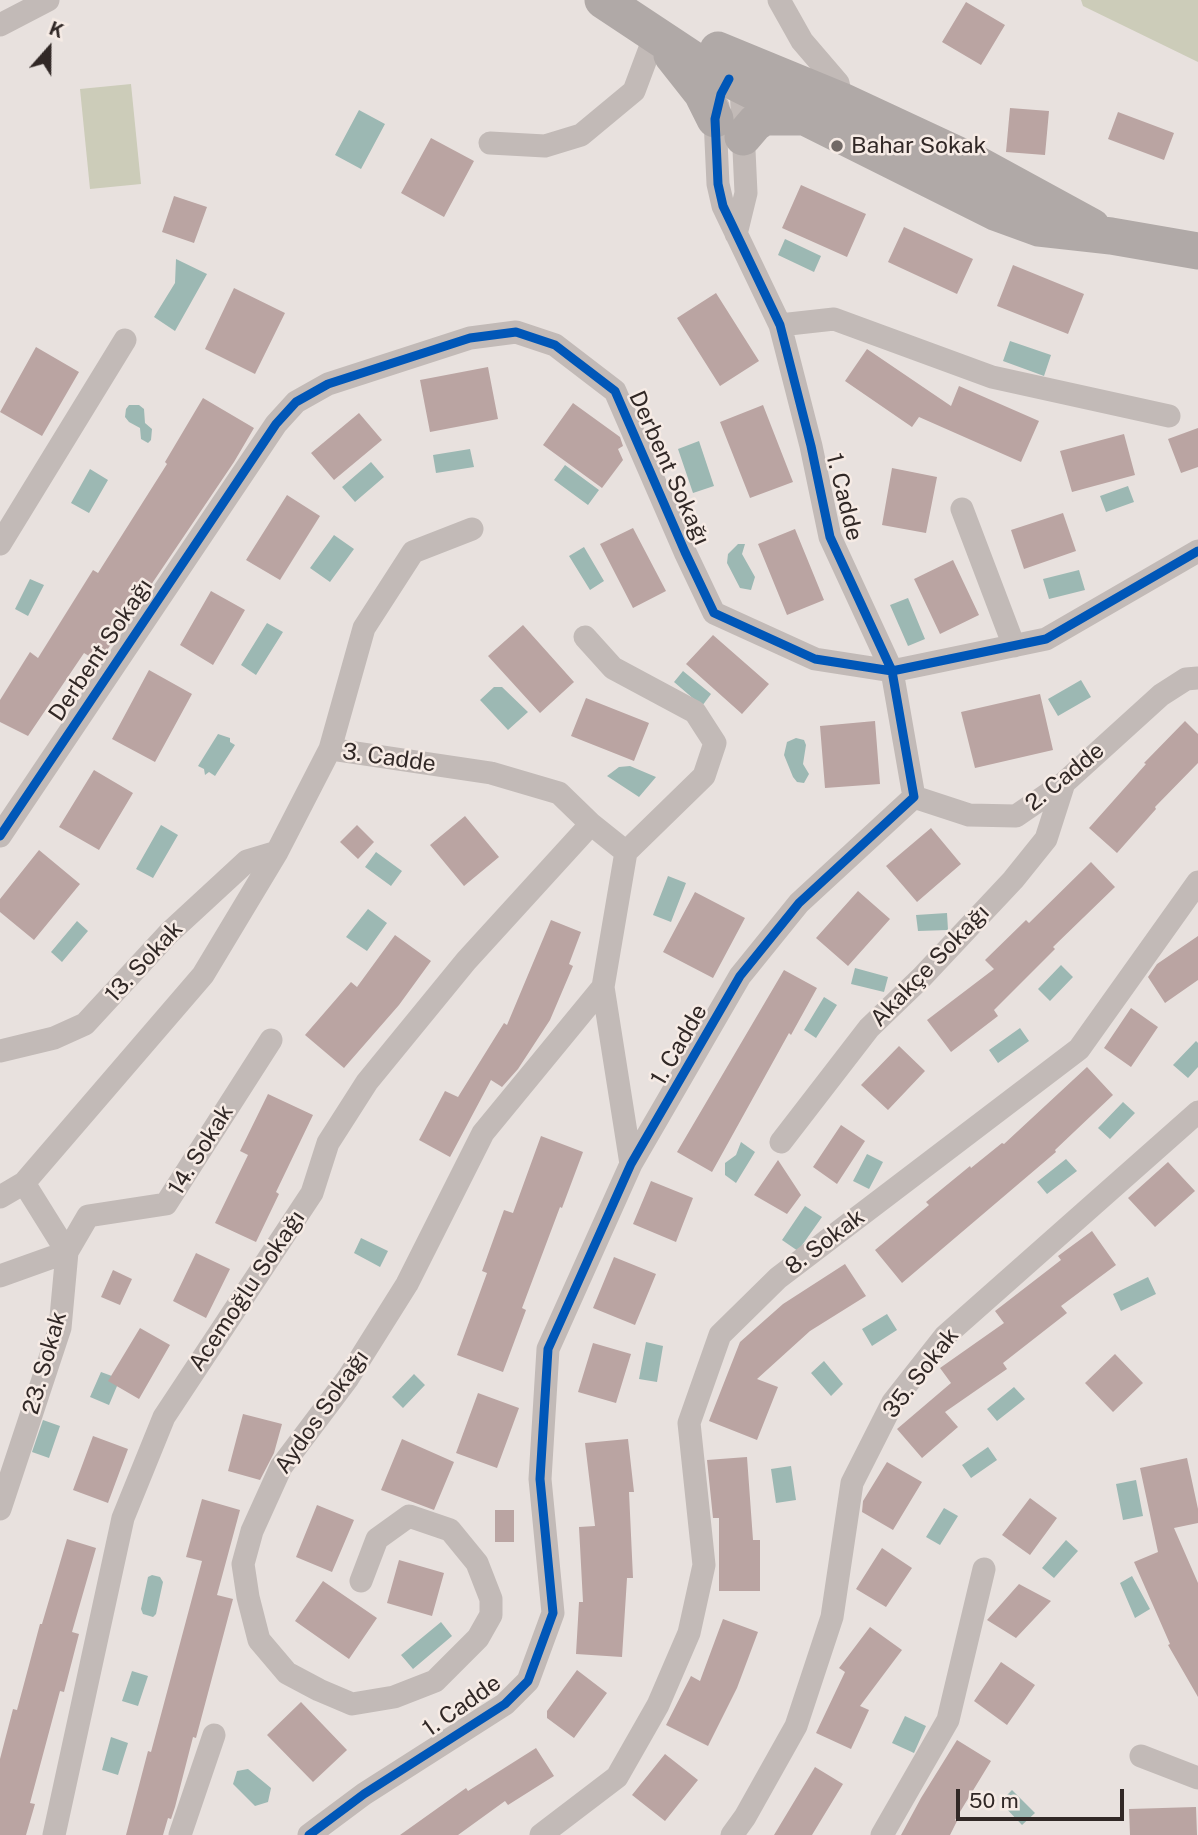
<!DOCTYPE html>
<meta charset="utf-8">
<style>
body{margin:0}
#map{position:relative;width:1198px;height:1835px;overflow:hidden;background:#e8e1de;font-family:"Public Sans",sans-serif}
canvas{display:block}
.north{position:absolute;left:14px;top:14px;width:70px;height:70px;-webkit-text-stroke:5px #f6ebe5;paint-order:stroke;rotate:21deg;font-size:19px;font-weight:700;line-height:28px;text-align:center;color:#312826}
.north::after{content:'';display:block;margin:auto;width:24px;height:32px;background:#312826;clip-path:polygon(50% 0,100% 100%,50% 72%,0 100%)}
.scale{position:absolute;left:956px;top:1789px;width:168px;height:32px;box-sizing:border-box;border:4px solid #312826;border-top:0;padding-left:9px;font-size:21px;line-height:24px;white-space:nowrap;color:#312826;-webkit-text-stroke:5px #f6ebe5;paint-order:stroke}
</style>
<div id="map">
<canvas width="1198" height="1835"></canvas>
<div class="north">K</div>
<div class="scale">50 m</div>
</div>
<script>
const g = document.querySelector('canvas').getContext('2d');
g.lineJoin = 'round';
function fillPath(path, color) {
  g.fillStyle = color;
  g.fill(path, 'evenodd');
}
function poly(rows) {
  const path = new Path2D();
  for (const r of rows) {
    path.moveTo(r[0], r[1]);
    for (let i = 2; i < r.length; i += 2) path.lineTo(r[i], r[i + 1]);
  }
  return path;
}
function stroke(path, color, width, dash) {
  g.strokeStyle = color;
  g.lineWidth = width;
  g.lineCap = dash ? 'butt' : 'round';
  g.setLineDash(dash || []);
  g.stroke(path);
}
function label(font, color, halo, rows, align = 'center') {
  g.font = font + ' "Public Sans",sans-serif';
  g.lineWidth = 5;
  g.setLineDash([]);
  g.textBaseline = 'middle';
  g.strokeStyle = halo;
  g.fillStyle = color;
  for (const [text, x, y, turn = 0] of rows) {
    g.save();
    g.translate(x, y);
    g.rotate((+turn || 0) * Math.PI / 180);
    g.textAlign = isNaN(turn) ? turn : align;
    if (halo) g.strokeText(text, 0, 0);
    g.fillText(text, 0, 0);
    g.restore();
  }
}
const green = poly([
 [1081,0,1198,0,1198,62,1083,6],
 [131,84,141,184,90,189,80,89]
]);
const water = poly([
 [359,110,385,124,361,169,335,155],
 [785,239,821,256,814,272,778,255],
 [176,259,207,274,175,331,154,317,175,283],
 [1010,341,1051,355,1044,376,1003,361],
 [129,405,139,405,144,409,145,423,152,429,151,440,148,443,141,439,140,428,129,422,125,417,126,409],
 [699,441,714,486,693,493,678,449],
 [470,449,474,467,436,473,433,455],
 [371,462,384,477,355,502,342,487],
 [565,465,599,490,588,505,554,480],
 [90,469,108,480,89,513,71,503],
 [1128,486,1134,502,1106,512,1100,496],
 [334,535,354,549,330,582,310,568],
 [738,544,745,544,742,554,755,577,751,590,740,588,727,563,728,554],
 [584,547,604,581,590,590,569,556],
 [1079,570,1085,590,1049,599,1043,579],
 [30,579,44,585,28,616,15,609],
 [908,598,925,639,908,646,890,605],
 [267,623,283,632,256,675,241,665],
 [683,671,711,694,702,706,674,682],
 [1081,680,1091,697,1058,716,1048,699],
 [494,687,502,687,528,712,508,730,480,700],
 [218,734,230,738,230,742,235,745,215,776,209,772,205,775,204,769,198,766],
 [796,738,804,740,806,745,803,764,809,774,804,783,797,782,793,777,784,755,787,742],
 [630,766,656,777,639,797,607,776,619,767],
 [161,825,178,835,153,878,136,869],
 [376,852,402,871,391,886,365,867],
 [668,876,686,883,671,922,653,915],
 [368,909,387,923,367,951,346,937],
 [947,913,948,930,918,931,916,915],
 [77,921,88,931,62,962,51,952],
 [1061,965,1073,977,1050,1001,1038,989],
 [855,968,888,977,884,992,851,984],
 [824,997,837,1005,816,1038,804,1030],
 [1020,1028,1029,1041,998,1063,989,1050],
 [1196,1041,1198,1043,1198,1067,1188,1078,1173,1065],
 [1123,1102,1135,1113,1110,1139,1098,1128],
 [741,1142,755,1152,736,1183,725,1175,725,1163,736,1155],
 [867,1154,883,1162,869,1189,853,1181],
 [1066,1159,1077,1171,1047,1194,1037,1182],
 [805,1206,822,1217,798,1251,782,1240],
 [361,1238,388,1251,380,1267,354,1253],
 [1148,1277,1156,1294,1121,1311,1113,1294],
 [887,1314,897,1330,872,1346,862,1329],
 [646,1342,663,1346,657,1382,639,1379],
 [824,1361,843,1384,831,1396,811,1373],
 [101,1372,120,1379,109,1405,90,1397],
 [414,1374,425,1385,403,1408,392,1397],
 [1014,1387,1025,1399,997,1421,987,1409],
 [43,1420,60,1426,49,1458,32,1452],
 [988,1447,997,1460,971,1478,962,1465],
 [791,1466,796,1500,776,1503,771,1469],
 [1136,1480,1143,1516,1123,1520,1116,1484],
 [944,1508,958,1516,940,1545,926,1537],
 [1066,1540,1078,1551,1054,1578,1042,1568],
 [152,1575,160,1577,163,1582,156,1614,153,1617,143,1614,141,1609,148,1577],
 [1132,1576,1150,1609,1135,1618,1120,1583],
 [441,1622,452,1636,413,1669,401,1655],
 [132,1671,148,1676,138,1706,122,1701],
 [905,1716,926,1726,914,1753,892,1743],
 [111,1737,128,1743,118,1775,102,1770],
 [248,1769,271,1788,268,1802,255,1806,233,1784,237,1771],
 [1012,1790,1035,1813,1022,1825,1000,1802]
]);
const building = poly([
 [966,2,1005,25,981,65,942,42],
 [1010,108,1049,111,1045,155,1006,152],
 [1118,112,1174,133,1164,160,1108,139],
 [431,138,474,161,444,217,401,193],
 [801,185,866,214,847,257,782,228],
 [174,196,207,207,194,243,162,232],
 [904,227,973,259,957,294,888,262],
 [1013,265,1084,294,1068,334,997,306],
 [234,288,285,313,255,374,205,349],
 [716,293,759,361,720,386,677,318],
 [36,347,79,372,42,436,0,412],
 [867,349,951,406,959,386,1039,421,1021,462,919,417,912,427,845,381],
 [488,367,498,419,430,432,420,380],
 [203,398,254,428,234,462,99,662,84,653,28,736,0,722,0,700,30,652,38,658,93,570,98,573,167,464,165,462],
 [573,403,620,437,623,446,618,449,623,460,602,488,543,445],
 [763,405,793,482,750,498,720,422],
 [359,413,382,440,334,480,311,453],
 [1198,428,1198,467,1181,473,1168,439],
 [1124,434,1135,475,1072,492,1060,451],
 [892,468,937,477,926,533,882,525],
 [287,495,320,516,280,580,246,560],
 [1063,513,1076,551,1024,569,1011,530],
 [633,528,666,591,633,608,600,544],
 [795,529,824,600,787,615,758,544],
 [953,560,979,615,940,634,914,579],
 [211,591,245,610,213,665,180,645],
 [523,625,574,682,540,713,488,656],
 [713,635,769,684,742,714,686,664],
 [149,670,192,694,155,762,112,739],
 [1040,694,1053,750,975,768,961,712],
 [586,698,649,723,634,761,571,736],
 [875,721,880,784,825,788,820,726],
 [1185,721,1198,734,1198,763,1155,807,1156,809,1117,853,1089,828,1146,764,1144,763],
 [94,770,133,793,99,850,59,827],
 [465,816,499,857,464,886,430,845],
 [357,825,374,842,358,859,340,842],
 [931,828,961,864,917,902,886,866],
 [39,850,80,884,34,940,0,912,0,899],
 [1091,862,1115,887,1053,947,1055,949,994,1010,998,1016,951,1052,927,1020,994,969,985,960,1026,920,1029,923],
 [858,891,890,919,848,966,816,938],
 [695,892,745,918,713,978,663,952],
 [551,920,581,932,569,964,573,966,550,1020,518,1069,502,1087,491,1080,450,1157,419,1140,445,1091,458,1097,504,1023,507,1025],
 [395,935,431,961,399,1005,344,1068,305,1035,351,982,357,987],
 [1198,936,1198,980,1165,1003,1148,977,1157,964],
 [784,970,817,988,791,1035,789,1033,712,1172,677,1152],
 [1131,1008,1158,1027,1131,1067,1104,1048],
 [899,1046,925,1071,888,1110,861,1085],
 [1087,1067,1113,1095,1055,1150,1056,1152,902,1283,875,1250,929,1205,926,1202,970,1166,971,1168,1002,1143,1004,1144],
 [268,1094,313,1115,276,1192,279,1194,256,1242,215,1223,248,1155,240,1151],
 [841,1125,865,1141,837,1184,813,1167],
 [541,1136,583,1152,562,1208,560,1207,522,1308,526,1310,503,1372,457,1355,487,1273,482,1271,504,1210,513,1213],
 [778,1160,801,1195,787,1214,754,1195],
 [1168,1162,1195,1191,1155,1227,1128,1198],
 [651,1181,693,1198,676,1242,633,1224],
 [1092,1231,1116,1265,1061,1306,1067,1313,1003,1363,1007,1369,945,1412,958,1427,922,1458,897,1429,951,1383,940,1368,1004,1323,995,1311,1061,1260,1058,1256],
 [196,1253,230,1269,206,1318,173,1301],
 [614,1257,656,1274,635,1325,593,1308],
 [845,1264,866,1296,810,1331,757,1379,778,1387,757,1440,709,1421,740,1342,783,1304],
 [113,1270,132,1279,120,1305,101,1297],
 [140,1328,170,1345,139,1399,108,1381],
 [593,1343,631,1354,616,1403,578,1392],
 [1115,1354,1143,1383,1113,1412,1085,1383],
 [478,1393,519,1408,497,1468,456,1453],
 [243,1414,282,1424,274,1453,260,1480,228,1471],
 [93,1436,128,1449,108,1503,73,1490],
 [402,1439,454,1462,434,1510,381,1490],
 [628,1439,634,1492,629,1492,633,1578,627,1578,622,1657,576,1654,579,1602,583,1602,579,1527,595,1526,585,1443],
 [747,1457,753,1540,760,1540,760,1591,719,1591,719,1518,713,1518,707,1460],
 [1187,1458,1198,1509,1198,1523,1174,1528,1198,1583,1198,1697,1168,1645,1170,1644,1134,1562,1158,1552,1140,1468],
 [887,1462,922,1482,893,1530,862,1512,863,1501],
 [1030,1498,1057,1518,1030,1555,1002,1535],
 [202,1499,240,1510,217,1595,233,1599,196,1738,193,1737,175,1807,171,1819,168,1818,163,1835,126,1835,148,1751,151,1752,202,1561,186,1557],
 [317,1505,354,1520,332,1572,296,1557],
 [495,1510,514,1510,514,1542,495,1542],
 [67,1539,96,1548,72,1632,79,1634,64,1692,60,1691,30,1803,35,1804,26,1835,0,1835,0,1759,13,1709,17,1710,40,1624,42,1624],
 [882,1548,912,1568,886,1607,856,1589],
 [399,1560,444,1573,432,1616,387,1603],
 [323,1581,377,1618,349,1659,295,1621],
 [1019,1584,1051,1601,1016,1638,987,1620],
 [723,1619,758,1632,737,1688,708,1746,666,1725,691,1676,700,1681],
 [870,1627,902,1650,860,1706,869,1710,851,1749,816,1733,845,1672,839,1668],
 [1001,1662,1035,1685,1007,1725,974,1701],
 [577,1670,607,1693,574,1738,547,1718,547,1711],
 [301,1702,347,1750,313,1782,267,1735],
 [957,1740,991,1761,955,1820,957,1821,950,1835,901,1835,921,1798],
 [536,1748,554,1776,508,1805,505,1801,458,1835,400,1835,466,1788,468,1791],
 [665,1754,698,1780,665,1821,632,1795],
 [815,1767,843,1784,812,1835,774,1835],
 [1196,1807,1197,1835,1130,1835,1129,1809]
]);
const minor = poly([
 [779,0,802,41,838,83,842,101],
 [0,25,48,0],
 [490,143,545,146,581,135,634,91,655,35],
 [736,234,746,193,741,86],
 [780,325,834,319,992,377,1169,416],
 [962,509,1014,646],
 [0,544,125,340],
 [585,637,613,668,695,712,715,743,704,776,626,852],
 [330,749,364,628,413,552,472,529],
 [914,797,969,815,1016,816,1064,783,1161,695,1186,679,1198,678],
 [0,836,276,424,296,402,328,384,470,338,516,332,555,345,615,391,685,552,714,613,815,659,892,671,1046,639,1198,551],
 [0,1051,54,1038,85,1024,169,933,247,861,277,852],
 [781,1142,869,1028,921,978,1013,880,1046,839,1064,783],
 [0,1197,24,1183,203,975,277,852,330,749,491,773,559,793,591,824,626,852,603,987,631,1164],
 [0,1276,67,1252,88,1216,166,1204,271,1040],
 [0,1509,60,1328,67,1252,24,1183],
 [361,1581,377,1539,409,1516,450,1530,477,1563,491,1599,491,1615,478,1638,435,1681,394,1697,352,1704,319,1690,287,1673,259,1640,248,1597,243,1564,252,1531,281,1467,348,1378,407,1284,483,1133,603,987],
 [1141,1756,1198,1778],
 [54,1835,123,1518,164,1417,312,1193,328,1143,367,1082,466,961,591,824],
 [180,1835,214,1735],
 [309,1835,364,1794,505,1704,528,1681,553,1613,540,1479,548,1349,631,1164,740,976,799,903,914,797,892,671,830,537,811,446,780,325,723,206,718,184,715,119,718,106],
 [541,1835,617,1777,658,1705,689,1633,704,1565,689,1423,720,1335,778,1278,1079,1049,1198,882],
 [732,1835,745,1817,796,1726,832,1617,852,1483,893,1402,945,1336,1198,1112],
 [882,1835,948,1720,984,1569]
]);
const primary = poly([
 [603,0,698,63,729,79,995,212,1039,228,1111,236,1198,251],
 [718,50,842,101,973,162,1092,227],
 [672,55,702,93,715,119],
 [743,137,755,123,764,117,804,117]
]);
const cycleway = poly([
 [0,836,276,424,296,402,328,384,470,338,516,332,555,345,615,391,685,552,714,613,815,659,892,671,1046,639,1198,551],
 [309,1835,364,1794,505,1704,528,1681,553,1613,540,1479,548,1349,631,1164,740,976,799,903,914,797,892,671,830,537,811,446,780,325,723,206,718,184,715,119,721,94,729,79]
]);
const markers = [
 [837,146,7,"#716966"]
];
const poiNames = [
 ["Bahar Sokak",851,146]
];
const streetNames = [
 ["Derbent Sokağı",669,468,66],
 ["1. Cadde",844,497,76],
 ["Derbent Sokağı",101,650,-56],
 ["3. Cadde",389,758,8],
 ["2. Cadde",1065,777,-39],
 ["13. Sokak",144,962,-47],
 ["Akakçe Sokağı",930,966,-46],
 ["1. Cadde",679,1045,-60],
 ["14. Sokak",201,1150,-58],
 ["8. Sokak",825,1242,-37],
 ["Acemoğlu Sokağı",247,1291,-56],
 ["23. Sokak",45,1363,-74],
 ["35. Sokak",921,1373,-52],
 ["Aydos Sokağı",322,1412,-55],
 ["1. Cadde",462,1706,-35]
];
fillPath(green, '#ccccb9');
fillPath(water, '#9cb8b3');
fillPath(building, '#baa4a2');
stroke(minor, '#c2bab7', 23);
stroke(primary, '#b0a9a7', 37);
stroke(cycleway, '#0057b8', 9);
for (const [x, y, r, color] of markers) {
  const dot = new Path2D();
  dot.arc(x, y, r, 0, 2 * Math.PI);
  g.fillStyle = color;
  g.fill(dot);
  stroke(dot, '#f6ebe5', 2.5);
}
label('23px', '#312826', '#f6ebe5', poiNames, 'left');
label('23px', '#312826', '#f6ebe5', streetNames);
</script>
